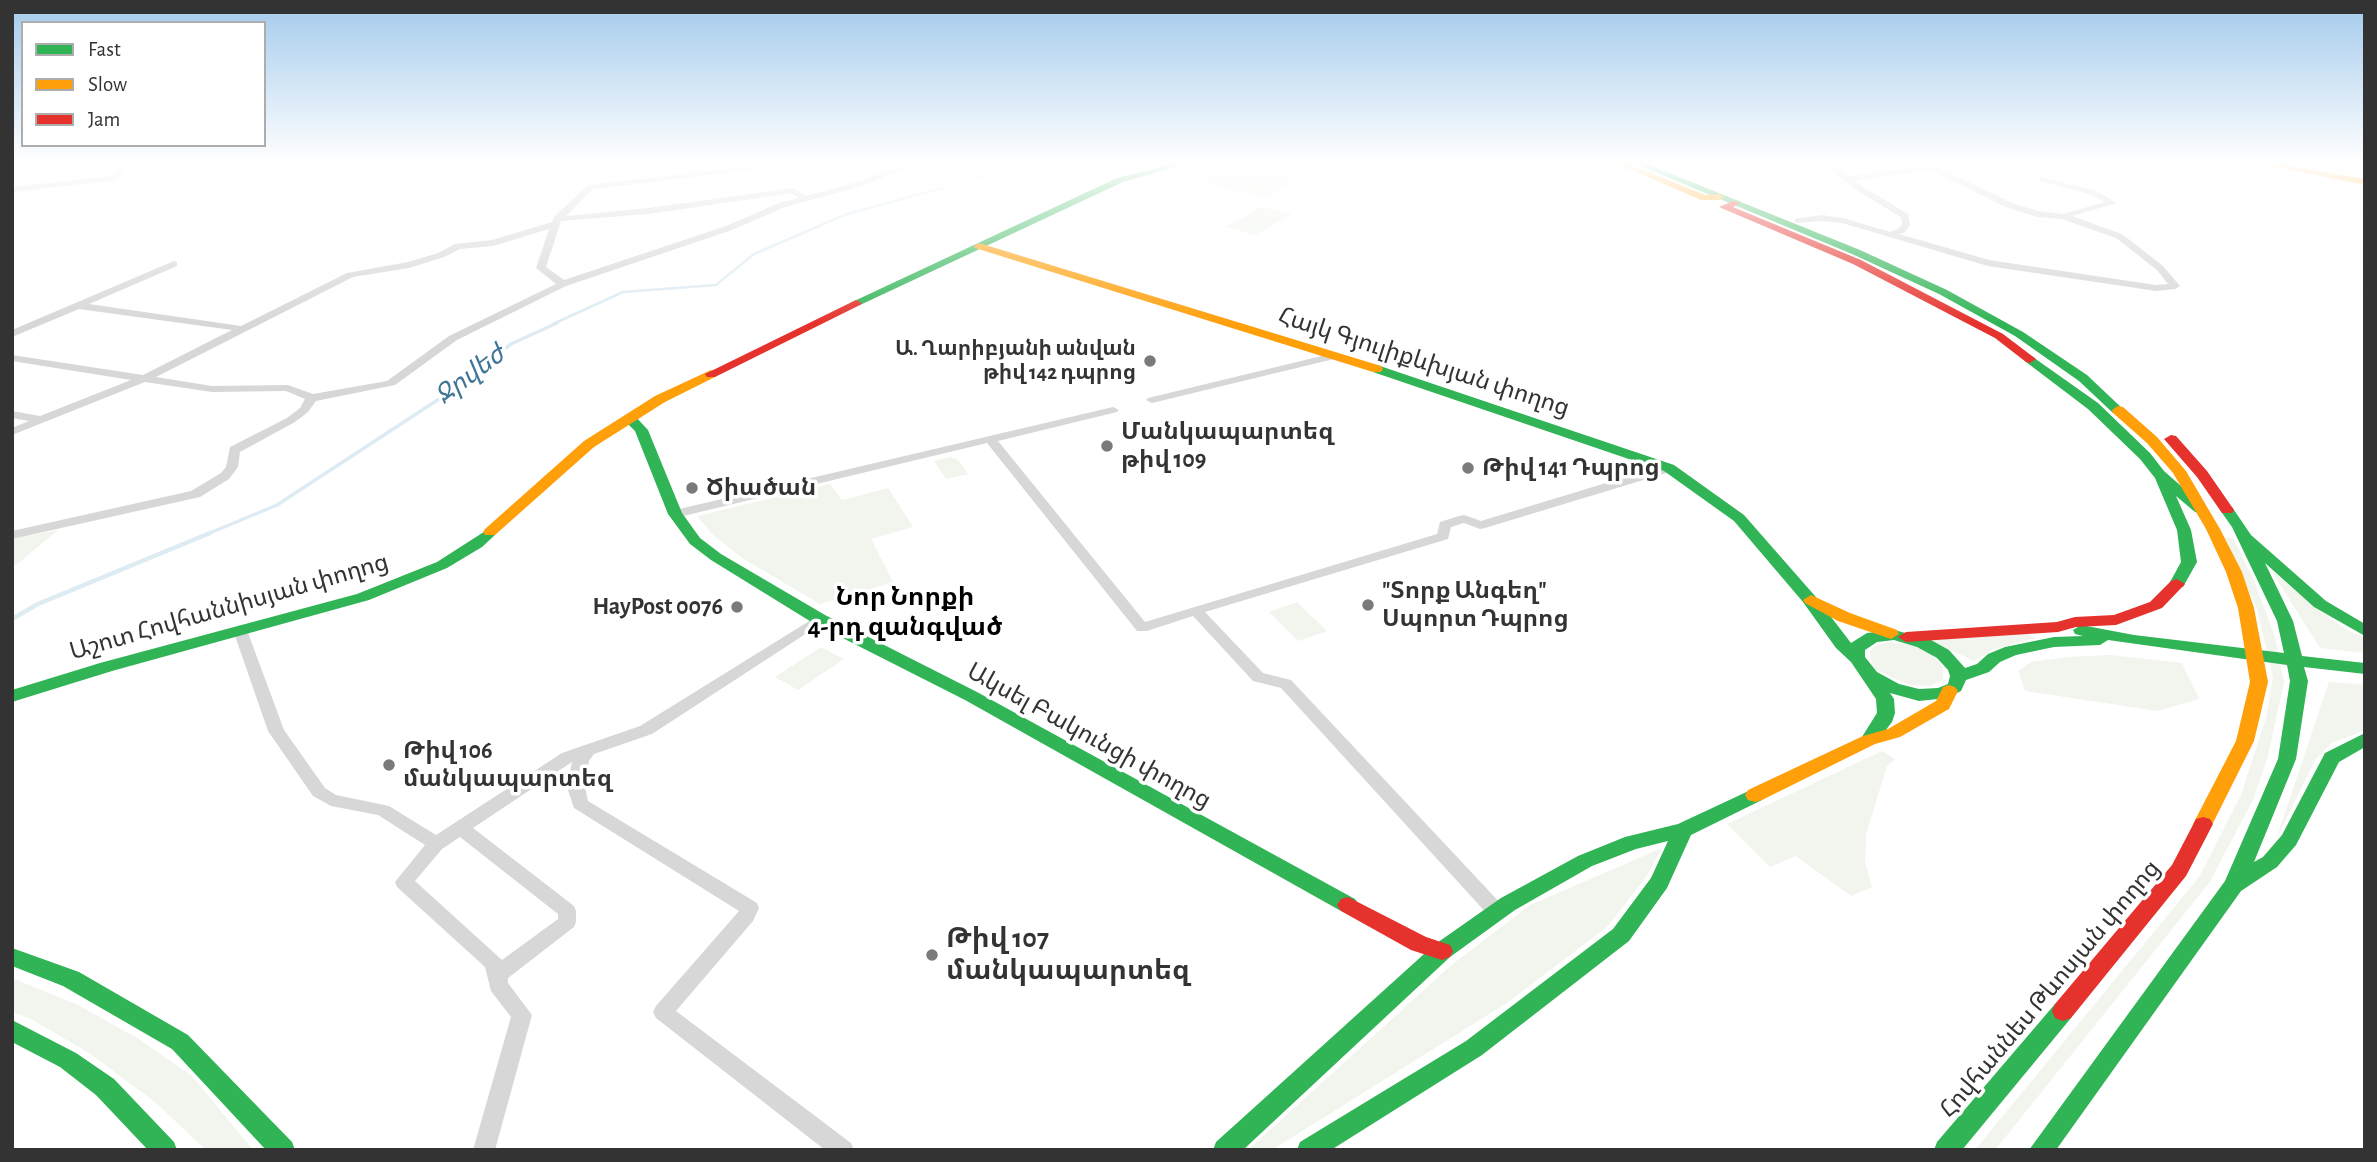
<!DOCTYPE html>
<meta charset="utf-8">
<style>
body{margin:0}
#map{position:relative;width:2377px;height:1162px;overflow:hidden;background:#fff;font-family:"Alegreya Sans",sans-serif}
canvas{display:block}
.frame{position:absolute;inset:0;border:14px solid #333;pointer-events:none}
.legend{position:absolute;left:21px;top:21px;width:245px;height:126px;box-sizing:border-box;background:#fff;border:2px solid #adadad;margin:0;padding:9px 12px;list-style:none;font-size:21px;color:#333}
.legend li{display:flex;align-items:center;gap:14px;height:35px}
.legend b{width:35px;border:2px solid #adadad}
</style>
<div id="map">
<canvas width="2377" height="1162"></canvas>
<div class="frame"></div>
<ul class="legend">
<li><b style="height:9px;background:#30b455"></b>Fast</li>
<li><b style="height:9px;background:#ff9f0a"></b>Slow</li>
<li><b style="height:9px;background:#e5322d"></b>Jam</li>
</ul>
</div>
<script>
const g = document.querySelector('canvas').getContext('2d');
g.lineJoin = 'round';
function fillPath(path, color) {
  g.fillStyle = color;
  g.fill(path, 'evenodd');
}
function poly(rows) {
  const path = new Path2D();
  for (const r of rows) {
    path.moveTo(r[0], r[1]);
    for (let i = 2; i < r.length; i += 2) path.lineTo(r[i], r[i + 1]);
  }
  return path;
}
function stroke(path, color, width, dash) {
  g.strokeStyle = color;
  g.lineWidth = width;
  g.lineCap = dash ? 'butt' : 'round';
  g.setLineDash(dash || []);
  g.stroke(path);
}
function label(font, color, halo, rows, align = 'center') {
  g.font = font + ' "Alegreya Sans","Noto Sans Armenian",sans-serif';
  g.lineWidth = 7;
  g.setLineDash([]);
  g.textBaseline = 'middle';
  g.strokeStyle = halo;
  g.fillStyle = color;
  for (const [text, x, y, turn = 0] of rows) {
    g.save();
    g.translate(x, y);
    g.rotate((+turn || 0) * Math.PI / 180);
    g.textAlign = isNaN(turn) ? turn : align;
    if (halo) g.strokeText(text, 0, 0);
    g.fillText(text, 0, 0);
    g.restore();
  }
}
const green = poly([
 [1274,164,1301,179,1265,197,1187,179],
 [1262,207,1292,214,1256,235,1225,227],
 [950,457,958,460,968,474,946,479,934,461],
 [830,484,842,500,888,488,913,527,871,539,893,582,820,604,742,558,713,535,697,516],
 [58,530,21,561,12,567,12,539],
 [2225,537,2234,539,2255,583,2275,637,2284,682,2268,756,2253,800,2209,883,1995,1150,1975,1150,2199,877,2241,795,2266,718,2273,677,2257,609],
 [2271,570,2319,611,2349,631,2365,638,2365,653,2320,648],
 [1297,602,1327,631,1298,641,1269,612],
 [2026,634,2036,638,1992,650,1974,661,1929,640],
 [1889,642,1911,645,1931,654,1943,667,1943,679,1931,686,1910,685,1878,671,1872,665,1870,652,1873,647],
 [821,647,844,659,798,690,775,677],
 [2110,655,2182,663,2199,699,2158,711,2025,691,2018,671,2031,662,2068,657],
 [2329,682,2365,685,2365,730,2332,743,2315,760,2276,840],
 [1882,751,1895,759,1887,766,1866,834,1865,862,1872,887,1851,896,1796,856,1770,867,1727,824],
 [1662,848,1646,877,1608,926,1507,1003,1272,1150,1248,1150,1449,967,1530,905],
 [12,978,78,1005,137,1038,192,1076,253,1150,206,1150,155,1102,89,1053,29,1018,12,1012]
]);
const streamFar2 = poly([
 [972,180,1042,162],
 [553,324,623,292,716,285,754,254,847,214,946,187]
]);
const streamFar1 = poly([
 [205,535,277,505,439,399,511,344,557,323]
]);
const stream = poly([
 [12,619,38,604,210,533]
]);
const street = poly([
 [120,162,128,162,117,180,12,192,12,187,111,176,120,162],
 [784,162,804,162,800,164,593,189,566,216,648,208,794,188,806,196,860,181,909,162,919,162,866,185,785,207,732,230,566,286,457,340,395,385,316,401,308,412,295,422,240,452,238,467,229,479,200,497,12,539,12,531,191,491,221,473,226,467,230,447,287,418,300,408,305,399,286,391,212,392,145,382,12,435,12,428,29,421,12,418,12,411,40,416,131,380,12,361,12,355,143,375,232,330,79,309,12,337,12,330,174,261,177,262,177,266,89,304,241,326,347,273,408,262,438,253,455,244,492,240,552,222,554,217,588,185,784,162],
 [792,193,799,198,779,203,726,226,564,280,546,267,561,221,648,214,792,193],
 [549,229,536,268,556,284,449,336,387,381,313,394,288,385,212,386,156,377,353,277,409,268,444,257,460,249,493,246,549,229],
 [1821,162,1829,162,1849,176,1924,166,1919,162,1928,162,2012,203,2038,211,2063,214,2105,202,2089,194,2039,181,2039,177,2095,190,2117,203,2072,216,2122,234,2163,266,2180,286,2175,289,2156,291,1988,266,1842,223,1822,221,1795,223,1795,219,1822,215,1843,218,1890,232,1898,229,1902,225,1901,217,1853,188,1821,162],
 [1930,170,2006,207,2037,217,2062,219,2116,238,2157,270,2168,284,2156,285,1989,260,1899,234,1904,233,1910,225,1908,214,1854,181,1930,170],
 [1334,353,1339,356,1338,358,1152,403,1146,400,1148,398,1334,353],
 [1113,407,1119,410,1117,412,998,441,1145,622,1437,534,1440,522,1459,516,1464,515,1481,521,1665,465,1673,465,1675,468,1673,471,1485,528,1480,529,1464,523,1451,527,1448,539,1205,612,1263,673,1291,680,1504,907,1506,912,1504,917,1497,919,1490,917,1281,688,1253,681,1193,616,1147,631,1137,631,987,443,675,518,668,514,675,510,1113,407],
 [819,615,826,619,824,622,652,734,594,754,589,761,585,787,588,801,757,903,759,908,753,921,676,1011,851,1143,854,1150,825,1150,656,1018,653,1012,656,1006,739,911,574,808,567,787,572,762,473,828,574,906,576,911,576,922,574,927,508,978,508,983,532,1015,495,1150,473,1150,511,1017,491,991,485,967,397,887,395,882,425,845,378,815,331,806,313,796,268,731,233,630,240,625,247,630,284,730,325,788,336,795,389,806,436,835,562,753,640,726,819,615],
 [460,837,558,914,558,919,502,960,415,881,442,849,460,837]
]);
const fast = poly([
 [1180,162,1193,162,1123,182,860,305,850,303,1117,178,1180,162],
 [1631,162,1642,162,1860,250,1947,290,2023,332,2087,375,2124,410,2118,414,2113,413,2079,381,2015,336,1939,294,1852,254,1631,162],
 [2030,355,2098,403,2150,453,2164,471,2207,509,2200,513,2195,512,2176,496,2191,530,2197,562,2183,587,2171,587,2169,584,2181,562,2177,530,2155,478,2140,459,2088,409,2026,362,2024,359,2030,355],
 [1377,365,1674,465,1744,515,1815,596,1851,643,1867,633,1894,630,1929,639,1949,650,1965,668,1977,664,1988,654,2005,647,2054,637,2083,636,2075,634,2073,630,2081,625,2134,635,2284,653,2277,621,2232,527,2220,510,2222,507,2232,507,2251,535,2326,601,2365,624,2365,636,2314,607,2265,563,2293,621,2302,656,2365,663,2365,674,2304,667,2308,681,2296,759,2254,862,2263,857,2282,835,2325,753,2365,733,2365,747,2339,762,2296,845,2277,867,2241,891,2056,1150,2029,1150,2225,881,2278,759,2290,681,2287,665,2108,640,2100,645,2054,647,2016,655,2000,662,1989,672,1966,680,1961,691,1947,698,1919,701,1890,693,1894,699,1895,713,1892,722,1875,744,1863,744,1860,740,1877,713,1876,699,1851,662,1836,648,1803,602,1734,521,1664,471,1373,372,1373,366,1377,365],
 [1894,640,1917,647,1937,658,1948,670,1950,676,1948,684,1938,688,1919,689,1899,684,1877,672,1865,657,1865,650,1877,642,1894,640],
 [629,414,634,415,648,430,682,513,700,538,721,554,825,615,977,692,1355,899,1359,905,1355,911,1348,913,1341,911,965,700,813,623,711,560,690,544,668,514,635,431,622,418,629,414],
 [490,528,497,532,495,535,482,547,447,568,369,600,112,671,12,702,12,690,100,663,357,594,437,562,490,528],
 [1755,788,1762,790,1765,795,1762,800,1691,835,1667,888,1629,941,1482,1055,1331,1150,1297,1150,1300,1142,1466,1041,1613,929,1651,878,1668,841,1636,849,1592,866,1515,910,1450,957,1243,1150,1213,1150,1216,1142,1434,945,1501,898,1578,856,1625,837,1678,824,1755,788],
 [12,948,79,972,188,1035,292,1142,295,1150,266,1150,172,1049,63,986,12,966,12,948],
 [2063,1001,2071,1004,2074,1011,2071,1018,1962,1150,1934,1150,1937,1142,2055,1004,2063,1001],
 [12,1020,76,1053,114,1079,174,1142,177,1150,148,1150,96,1095,60,1067,12,1042,12,1020]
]);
const slow = poly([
 [1613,162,1624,162,1705,195,1719,194,1724,197,1719,200,1701,200,1613,162],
 [2251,162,2267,162,2365,179,2365,185,2251,162],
 [979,243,1381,366,1383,369,1381,372,1373,372,975,248,974,246,979,243],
 [711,370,717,374,715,377,665,402,594,447,495,535,485,535,483,532,485,529,584,441,655,396,711,370],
 [2118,406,2123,407,2157,437,2186,471,2220,529,2242,572,2254,608,2268,682,2254,741,2210,829,2203,831,2196,829,2193,824,2236,741,2250,682,2238,608,2226,572,2206,529,2173,473,2147,443,2113,413,2112,410,2118,406],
 [1811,595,1850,613,1897,630,1899,634,1891,639,1838,621,1805,603,1803,600,1811,595],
 [1949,685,1955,687,1958,691,1949,709,1900,737,1875,744,1762,800,1755,802,1748,800,1745,795,1748,790,1863,736,1888,729,1936,701,1943,687,1949,685]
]);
const jam = poly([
 [1733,201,1741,203,1733,207,1861,260,2003,334,2036,359,2030,363,2026,362,1995,338,1853,264,1719,207,1733,201],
 [856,300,862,303,860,305,715,377,707,377,705,374,856,300],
 [2171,435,2176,436,2207,471,2234,510,2232,513,2222,513,2197,477,2164,439,2171,435],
 [2177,579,2185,584,2162,608,2116,625,2076,627,2058,632,1906,642,1898,637,1906,632,2057,622,2075,617,2114,615,2150,602,2171,581,2177,579],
 [2203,817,2210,819,2213,824,2186,876,2071,1018,2063,1021,2055,1018,2052,1011,2055,1004,2172,865,2196,819,2203,817],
 [1348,897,1426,937,1450,945,1453,951,1450,957,1442,960,1411,950,1341,911,1337,905,1341,899,1348,897]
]);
const markers = [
 [1150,361,7,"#7a7a7a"],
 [1107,446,7,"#7a7a7a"],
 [1468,468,7,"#7a7a7a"],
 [692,488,7,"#7a7a7a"],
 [1368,605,7,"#7a7a7a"],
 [737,607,7,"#7a7a7a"],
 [389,765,7,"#7a7a7a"],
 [932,955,7,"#7a7a7a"]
];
const farPoinames = [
 ["Ա․ Ղարիբյանի անվան",1136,349],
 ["թիվ 142 դպրոց",1136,373]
];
const streetNames = [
 ["Հայկ Գյուլիքևխյան փողոց",1424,362,18],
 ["Աշոտ Հովհաննիսյան փողոց",229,607,-16],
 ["Ակսել Բակունցի փողոց",1089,736,29],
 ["Հովհաննես Թևոսյան փողոց",2050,989,-50]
];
const poiNames = [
 ["Մանկապարտեզ",1121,432],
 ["թիվ 109",1121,460],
 ["Թիվ 141 Դպրոց",1482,468],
 ["Ծիածան",706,488],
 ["\"Տորք Անգեղ\"",1382,591],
 ["Սպորտ Դպրոց",1382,619],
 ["HayPost 0076",723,607,"right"],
 ["Թիվ 106",403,751],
 ["մանկապարտեզ",403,779]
];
const waterNames = [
 ["Ջրվեժ",470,375,-37]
];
const neighbourhoodNames = [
 ["Նոր Նորքի",905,597],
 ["4-րդ զանգված",905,627]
];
const nearPoinames = [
 ["Թիվ 107",946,939],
 ["մանկապարտեզ",946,971]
];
fillPath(green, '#f1f5ed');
stroke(streamFar2, '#ddebf3', 2.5);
stroke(streamFar1, '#ddebf3', 3.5);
stroke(stream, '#ddebf3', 4.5);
fillPath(street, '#d7d7d7');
fillPath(fast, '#30b455');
fillPath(slow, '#ff9f0a');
fillPath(jam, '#e5322d');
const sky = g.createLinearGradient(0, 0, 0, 324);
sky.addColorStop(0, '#a3caec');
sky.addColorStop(0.5, '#fff');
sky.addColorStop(1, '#ffffff00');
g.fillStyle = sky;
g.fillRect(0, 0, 2377, 324);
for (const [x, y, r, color] of markers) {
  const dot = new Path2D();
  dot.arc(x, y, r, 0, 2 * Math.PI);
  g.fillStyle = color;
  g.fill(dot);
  stroke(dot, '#fff', 2.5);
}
label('bold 21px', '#333', '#fff', farPoinames, 'right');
label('24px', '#333', '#fff', streetNames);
label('bold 24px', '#333', '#fff', poiNames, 'left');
label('italic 26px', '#3f7597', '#fff', waterNames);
label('bold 26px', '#000', '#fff', neighbourhoodNames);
label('bold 28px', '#333', '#fff', nearPoinames, 'left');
</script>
